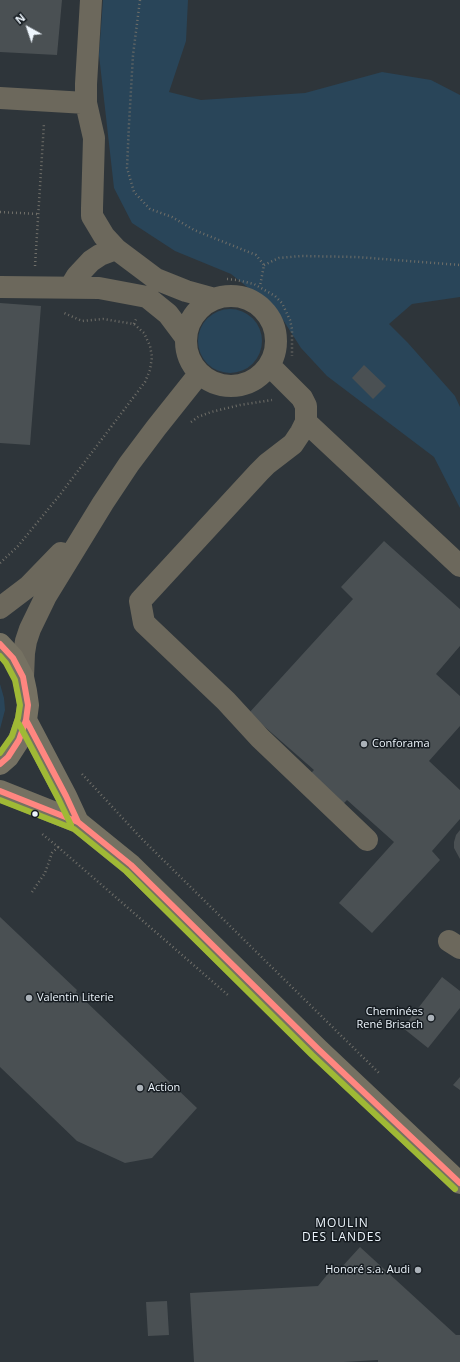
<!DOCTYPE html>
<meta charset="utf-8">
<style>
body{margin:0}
#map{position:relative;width:460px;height:1362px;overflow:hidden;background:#2e353a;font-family:"Open Sans",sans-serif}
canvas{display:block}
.north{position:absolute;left:8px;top:8px;width:40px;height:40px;-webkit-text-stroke:3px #161c21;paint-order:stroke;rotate:320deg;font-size:11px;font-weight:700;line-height:16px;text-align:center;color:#eef6fd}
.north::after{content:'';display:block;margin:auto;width:14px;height:18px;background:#eef6fd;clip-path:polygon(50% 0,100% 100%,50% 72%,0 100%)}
</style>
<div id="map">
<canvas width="460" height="1362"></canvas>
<div class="north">N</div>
</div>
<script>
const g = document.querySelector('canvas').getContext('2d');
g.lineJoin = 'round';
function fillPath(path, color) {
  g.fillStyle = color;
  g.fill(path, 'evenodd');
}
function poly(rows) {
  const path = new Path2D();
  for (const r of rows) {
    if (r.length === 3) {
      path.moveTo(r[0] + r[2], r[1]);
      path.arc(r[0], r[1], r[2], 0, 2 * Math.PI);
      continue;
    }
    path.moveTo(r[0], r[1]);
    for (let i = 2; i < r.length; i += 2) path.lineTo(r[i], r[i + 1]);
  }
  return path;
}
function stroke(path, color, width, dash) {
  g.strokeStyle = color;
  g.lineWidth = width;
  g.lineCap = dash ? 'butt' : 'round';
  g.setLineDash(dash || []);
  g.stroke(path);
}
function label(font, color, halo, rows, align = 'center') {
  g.font = font + ' "Open Sans",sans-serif';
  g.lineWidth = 3;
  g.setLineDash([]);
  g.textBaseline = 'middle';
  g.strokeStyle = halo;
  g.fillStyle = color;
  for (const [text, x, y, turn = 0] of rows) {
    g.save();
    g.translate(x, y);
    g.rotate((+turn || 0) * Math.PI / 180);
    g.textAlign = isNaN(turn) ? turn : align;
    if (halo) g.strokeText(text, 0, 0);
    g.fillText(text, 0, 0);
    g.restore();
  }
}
const green = poly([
 [103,0,188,0,186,41,169,92,201,100,305,93,382,72,431,80,460,95,460,297,412,304,389,324,408,343,455,396,460,407,460,508,434,457,327,376,301,348,278,312,231,274,175,251,132,223,114,188,99,55],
 [230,341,32],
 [0,684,4,698,5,710,0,729]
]);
const building = poly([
 [0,0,62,0,57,55,0,52],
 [0,303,41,306,30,445,0,443],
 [364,365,386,386,373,399,352,378],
 [384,541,460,609,460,646,436,674,460,696,460,726,429,761,460,790,460,819,432,851,440,860,372,933,339,903,394,842,347,800,340,807,307,777,314,770,249,713,353,599,341,587],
 [460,830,460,859,454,848,454,842,456,835],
 [0,917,77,990,76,992,197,1108,152,1158,125,1163,77,1141,0,1067],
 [442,977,460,991,460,1008,428,1048,403,1028],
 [460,1077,460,1090,453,1085],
 [360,1247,456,1335,460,1335,460,1362,378,1362,378,1360,344,1362,194,1362,190,1293,318,1286,331,1270,340,1269],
 [167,1301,169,1335,148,1336,146,1302]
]);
const path = poly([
 [140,0,133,55,129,124,127,168,134,192,150,209,172,217,194,230,256,255,264,265,260,286],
 [0,212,38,214],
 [264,265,279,258,301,256,357,257,460,265],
 [35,266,44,123],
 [227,279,237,280,254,284,275,296,282,303,290,320,292,329,292,356],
 [134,324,137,317],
 [191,422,198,417,211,412,240,405,272,400],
 [0,563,18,546,59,496,145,382,150,370,152,357,150,346,144,333,134,324,103,319,82,321,62,312],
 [82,774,141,838,380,1074],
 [58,847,228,995],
 [32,892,45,873,52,853,58,847,41,833]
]);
const minor = poly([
 [0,98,86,103,94,138,92,208,92,216,104,236,116,249,156,279,186,291,215,299],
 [86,103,86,84,91,0],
 [71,286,77,276,91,261,100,255,116,249],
 [0,287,99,288,147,297,168,314,186,338],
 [231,341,45],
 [269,365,302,398,306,406,306,422,301,432,293,444,267,464,259,472,140,601,144,623,226,701,260,738,367,840],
 [306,422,460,566],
 [0,608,29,586,61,553],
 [23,677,24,653,26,641,30,629,46,596,103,503,129,464,156,428,199,374],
 [449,941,460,948]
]);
const major = poly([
 [0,644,13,658,23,677,26,691,28,705,26,720,19,740,8,757,0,764],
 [26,720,66,796,78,822],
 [0,791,78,822,131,865,318,1049,460,1183]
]);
const bus1 = poly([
 [0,644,13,658,23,677,28,705,26,720,19,740,8,757,0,764],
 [26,720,66,796,78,822],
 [0,791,78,822,131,865,318,1049,460,1183]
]);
const bus2 = poly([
 [0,656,6,663,15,680,20,705,18,718,12,736,0,753],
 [19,724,59,800,71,825],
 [0,800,74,829,126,871,312,1055,455,1189]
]);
const markers = [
 [364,744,4,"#abb2b9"],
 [35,814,3.5,"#eef6fd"],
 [29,998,4,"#abb2b9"],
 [431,1018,4,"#abb2b9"],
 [140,1088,4,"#abb2b9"],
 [418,1270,4,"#abb2b9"]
];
const poiNames = [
 ["Conforama",372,744],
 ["Valentin Literie",37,998],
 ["Cheminées",423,1012,"right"],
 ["René Brisach",423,1025,"right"],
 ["Action",148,1088],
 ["Honoré s.a. Audi",410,1270,"right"]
];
const neighbourhoodNames = [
 ["MOULIN",342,1224],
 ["DES LANDES",342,1238]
];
fillPath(green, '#294559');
fillPath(building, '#4a5053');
stroke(path, '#706f69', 2.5, [1, 3]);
stroke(minor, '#6c685c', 22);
stroke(major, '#757162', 22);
stroke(bus1, '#ff8680', 6);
stroke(bus2, '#9fb935', 6);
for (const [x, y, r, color] of markers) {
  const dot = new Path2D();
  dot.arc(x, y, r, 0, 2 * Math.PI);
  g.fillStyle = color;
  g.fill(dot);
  stroke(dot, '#161c21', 1.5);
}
label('11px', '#eef6fd', '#161c21', poiNames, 'left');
g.letterSpacing = '1px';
label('12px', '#eef6fd', '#161c21', neighbourhoodNames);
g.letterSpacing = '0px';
</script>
